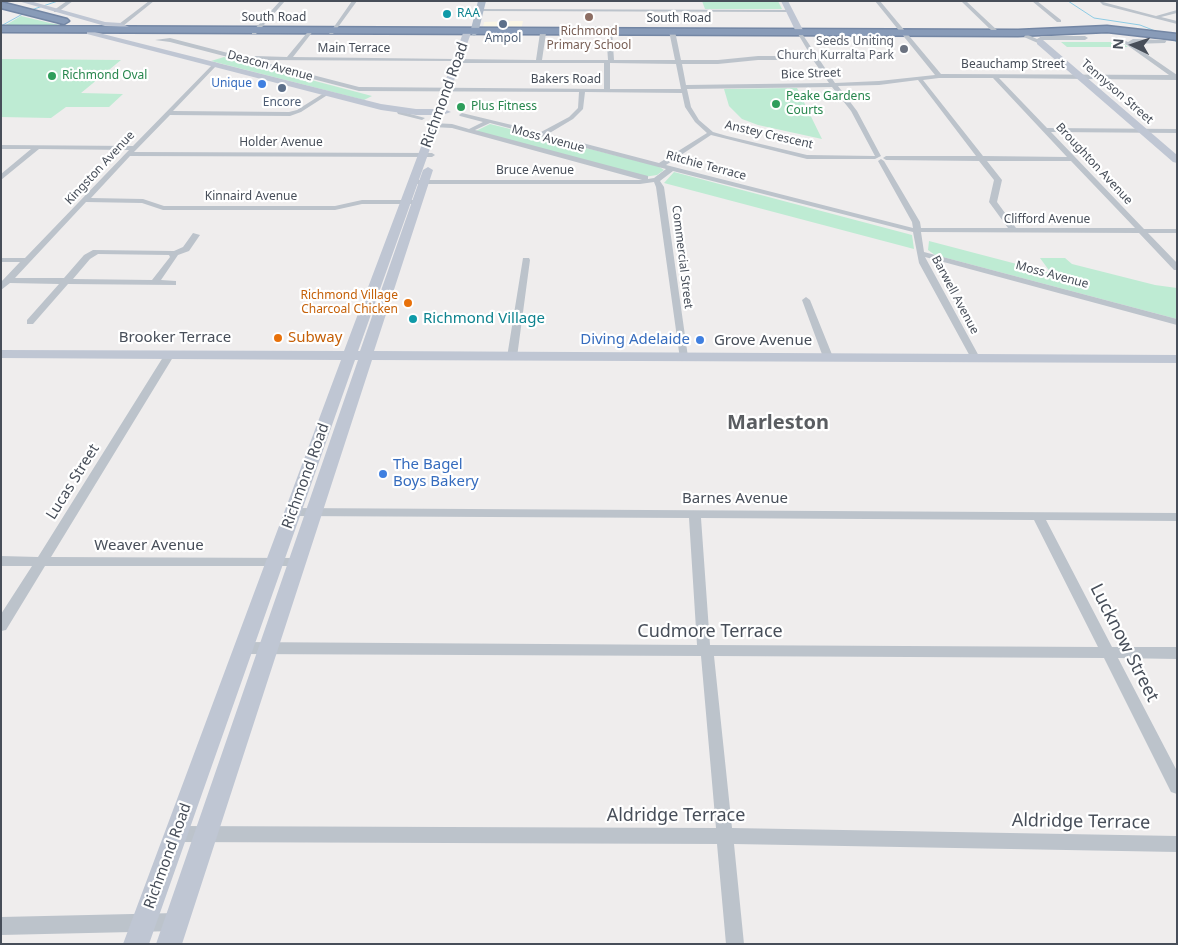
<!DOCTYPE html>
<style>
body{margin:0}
#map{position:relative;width:1178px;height:945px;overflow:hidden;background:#efeded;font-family:"Noto Sans",sans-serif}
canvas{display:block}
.frame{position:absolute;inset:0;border:2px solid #474e59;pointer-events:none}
.north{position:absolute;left:1108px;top:20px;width:50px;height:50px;-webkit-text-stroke:4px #fff;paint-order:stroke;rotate:274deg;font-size:14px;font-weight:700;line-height:20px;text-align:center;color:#474e59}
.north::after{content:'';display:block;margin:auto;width:18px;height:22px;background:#474e59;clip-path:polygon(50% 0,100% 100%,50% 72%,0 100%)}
</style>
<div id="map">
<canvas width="1178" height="945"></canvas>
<div class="frame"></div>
<div class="north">N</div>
</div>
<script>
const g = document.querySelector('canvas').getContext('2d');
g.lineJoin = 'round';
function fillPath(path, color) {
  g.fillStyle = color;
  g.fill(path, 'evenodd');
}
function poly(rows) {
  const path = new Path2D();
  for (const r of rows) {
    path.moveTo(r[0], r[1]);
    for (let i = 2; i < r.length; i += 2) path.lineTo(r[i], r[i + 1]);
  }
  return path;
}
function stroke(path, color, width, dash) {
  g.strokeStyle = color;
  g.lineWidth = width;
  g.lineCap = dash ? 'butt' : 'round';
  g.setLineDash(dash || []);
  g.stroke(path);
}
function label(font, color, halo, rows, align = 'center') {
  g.font = font + ' "Noto Sans",sans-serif';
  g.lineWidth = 4.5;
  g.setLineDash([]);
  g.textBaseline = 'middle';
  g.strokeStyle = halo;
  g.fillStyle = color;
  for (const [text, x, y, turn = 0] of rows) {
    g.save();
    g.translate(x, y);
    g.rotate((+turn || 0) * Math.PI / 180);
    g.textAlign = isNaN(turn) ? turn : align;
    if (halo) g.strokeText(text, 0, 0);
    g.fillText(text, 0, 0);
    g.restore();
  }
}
const commercial = poly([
 [513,21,523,21,521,30,483,28,484,22]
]);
const green = poly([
 [702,1,778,1,782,9,705,9],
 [21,16,50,23,76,28,1,28],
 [1061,42,1121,42,1128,47,1067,47],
 [224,57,372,96,364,100,211,61],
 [1,59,121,60,81,93,123,94,109,107,66,107,51,118,1,117],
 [797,88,822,139,758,125,742,119,729,106,724,89],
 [490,124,658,166,664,170,657,175,644,177,476,131],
 [674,172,912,235,914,249,664,183],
 [929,241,1051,273,1040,258,1065,258,1072,264,1155,285,1177,288,1177,319,935,255,928,250]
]);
const stream = poly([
 [1068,1,1094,18,1140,25,1163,34],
 [1,26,28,11,58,1],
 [1170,38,1177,42]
]);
const street = poly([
 [67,1,73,1,58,12,54,12,54,10,67,1],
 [149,1,154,1,123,26,119,26,119,24,149,1],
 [280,1,285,1,256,34,252,34,252,32,280,1],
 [352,1,357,1,333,34,329,34,352,1],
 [875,1,880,1,941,74,1169,75,1127,45,1113,39,1116,37,1128,42,1133,39,1167,40,1165,43,1132,44,1177,75,1177,80,999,78,1047,128,1177,129,1177,133,1051,132,1144,229,1177,229,1177,233,1148,233,1177,263,1177,270,1174,270,1139,233,921,232,924,252,1177,319,1177,325,925,257,980,358,975,361,972,360,919,263,913,232,673,171,660,181,664,187,688,357,683,360,680,359,656,187,654,182,640,184,415,184,411,182,415,180,642,180,452,128,433,127,430,125,433,123,452,124,469,129,483,122,460,116,459,115,462,113,541,132,569,117,578,108,579,92,359,91,170,42,155,40,170,38,359,87,604,89,604,63,457,63,454,61,255,60,252,58,255,56,287,57,311,28,314,30,293,57,536,60,540,33,543,31,546,33,542,60,608,60,606,31,609,29,612,31,614,60,675,60,669,31,672,29,675,31,681,60,718,60,758,56,811,56,798,34,801,32,835,83,879,81,935,75,875,1],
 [758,60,813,60,829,83,686,85,682,64,718,64,758,60],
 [610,63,676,64,681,89,610,89,610,63],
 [939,78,993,78,1067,157,983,156,923,80,939,78],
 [918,80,976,156,886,156,883,158,886,160,979,161,994,180,989,202,1008,228,921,228,920,222,884,161,881,159,878,161,912,222,913,228,666,165,711,135,807,159,875,159,881,156,857,111,838,86,879,85,918,80],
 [832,87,851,111,875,156,807,155,727,136,713,132,699,120,691,107,687,89,832,87],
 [585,92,682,93,685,107,695,122,707,133,659,163,548,134,573,119,583,109,585,92],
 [490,123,666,169,654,178,648,179,648,176,475,130,490,123],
 [987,161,1071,161,1135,228,1016,228,997,202,1002,180,987,161],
 [961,1,966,1,998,31,998,33,994,33,961,1],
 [1032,1,1037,1,1061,20,1061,22,1057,22,1032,1],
 [1099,1,1156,16,1177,10,1177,13,1161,17,1177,21,1177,24,1103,5,1099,1],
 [480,9,788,10,790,11,788,12,478,11,480,9],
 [1026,34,1037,39,1042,36,1085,36,1088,38,1085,40,1043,40,1040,44,1024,37,1026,34],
 [215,62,217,65,173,111,289,112,297,110,324,93,329,94,301,112,290,116,170,115,134,152,432,153,435,155,432,157,130,156,91,198,143,199,164,206,335,206,362,200,417,200,417,204,362,204,335,210,163,210,142,203,86,202,15,278,64,278,84,255,93,250,174,251,183,247,193,233,200,235,189,251,178,255,161,280,176,281,176,285,68,284,33,324,27,324,27,320,59,284,10,283,1,290,1,282,20,262,1,262,1,258,25,258,129,150,39,149,1,180,1,174,31,149,1,149,1,145,133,146,215,62],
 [98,254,169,255,170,257,152,280,73,279,90,259,98,254],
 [399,108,403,112,425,118,422,120,398,114,396,110,399,108],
 [523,258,529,258,530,260,517,357,512,360,507,357,523,258],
 [806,297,810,300,833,357,831,359,828,360,823,357,802,300,806,297],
 [170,351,175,354,51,557,297,558,301,560,303,563,301,566,45,566,6,630,1,631,1,614,32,566,1,566,1,556,38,557,165,354,170,351],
 [293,508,1177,513,1177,521,1046,520,1112,647,1177,647,1177,659,1118,658,1177,771,1177,794,1171,792,1104,658,714,656,732,828,1177,836,1177,852,734,844,744,944,726,944,717,844,176,842,170,840,168,834,170,828,176,826,716,828,701,656,243,654,238,652,236,648,238,644,243,642,697,645,689,518,293,516,287,512,293,508],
 [701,518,1034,520,1098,647,710,645,701,518],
 [176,913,182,916,185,922,182,928,176,931,1,935,1,917,176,913]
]);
const secondary = poly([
 [18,1,30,1,105,22,121,23,135,30,131,32,120,27,105,26,18,1],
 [781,1,788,1,804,32,803,34,796,32,781,1],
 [87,30,381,104,416,109,435,109,463,33,470,31,471,33,444,109,451,112,442,115,358,351,360,351,423,170,428,167,433,170,374,351,1177,355,1177,363,372,360,182,944,156,944,358,360,355,360,149,944,123,944,341,360,1,358,1,350,344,351,433,115,416,115,381,110,87,34,87,30],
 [1037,40,1043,40,1177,155,1177,163,1173,162,1037,44,1037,40]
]);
const primary = poly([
 [478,1,486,1,478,33,474,36,470,33,478,1]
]);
const highway = poly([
 [1,2,67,19,69,21,64,24,1,8,1,2],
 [1,26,1018,30,1107,26,1177,34,1177,40,1107,32,1018,36,1,32,1,26]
]);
const markers = [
 [447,14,5,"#0f9aa8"],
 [589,17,5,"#8d6e63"],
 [503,24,5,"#5c6f8a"],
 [904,49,5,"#6b7280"],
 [52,76,5,"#2e9e5b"],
 [262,84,5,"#3f7fe0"],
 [282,88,5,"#5c6f8a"],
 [776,104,5,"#2e9e5b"],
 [461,107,5,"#2e9e5b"],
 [408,303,5,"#e8710a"],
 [413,319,5,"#0f9aa8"],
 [278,338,5,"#e8710a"],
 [700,340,5,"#3f7fe0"],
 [383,474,5,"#3f7fe0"]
];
const farCulturenames = [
 ["RAA",457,14]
];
const farStreetnames = [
 ["South Road",274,18],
 ["South Road",679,19],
 ["Main Terrace",354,49],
 ["Beauchamp Street",1013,65],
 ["Deacon Avenue",270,66,15],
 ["Bice Street",811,74,-2],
 ["Bakers Road",566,80],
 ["Tennyson Street",1117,92,41],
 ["Anstey Crescent",769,135,13],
 ["Moss Avenue",548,139,15],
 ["Holder Avenue",281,143],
 ["Broughton Avenue",1094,164,47],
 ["Ritchie Terrace",706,166,15],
 ["Kingston Avenue",100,168,-47],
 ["Bruce Avenue",535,171],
 ["Kinnaird Avenue",251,197],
 ["Clifford Avenue",1047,220],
 ["Commercial Street",682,257,83],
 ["Moss Avenue",1052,275,15],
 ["Barwell Avenue",955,295,62]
];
const farEducationnames = [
 ["Richmond",589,32],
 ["Primary School",589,46]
];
const farServicenames = [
 ["Ampol",503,39],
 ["Encore",282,103]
];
const farWorshipnames = [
 ["Seeds Uniting",894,42],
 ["Church Kurralta Park",894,56]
];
const farLeisurenames = [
 ["Richmond Oval",62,76],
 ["Peake Gardens",786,97],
 ["Courts",786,111],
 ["Plus Fitness",471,107]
];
const farShopnames = [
 ["Unique",252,84]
];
const farFoodnames = [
 ["Richmond Village",398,296],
 ["Charcoal Chicken",398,310]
];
const streetNames = [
 ["Richmond Road",445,95,-70],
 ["Brooker Terrace",175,338],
 ["Grove Avenue",763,341],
 ["Richmond Road",306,476,-70],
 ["Lucas Street",73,482,-58],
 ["Barnes Avenue",735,499],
 ["Weaver Avenue",149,546],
 ["Richmond Road",168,856,-70]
];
const cultureNames = [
 ["Richmond Village",423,319]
];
const foodNames = [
 ["Subway",288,338]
];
const shopNames = [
 ["Diving Adelaide",690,340],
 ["The Bagel",393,465,"left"],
 ["Boys Bakery",393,482,"left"]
];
const nearStreetnames = [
 ["Cudmore Terrace",710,632],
 ["Lucknow Street",1124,643,63],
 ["Aldridge Terrace",676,816],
 ["Aldridge Terrace",1081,822,1]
];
const districtNames = [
 ["Marleston",778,423]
];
fillPath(commercial, '#faf6e6');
fillPath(green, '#beebd3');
stroke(stream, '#8ecbe4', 1);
stroke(highway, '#7386a4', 3);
fillPath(street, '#bcc3cb');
fillPath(secondary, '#bfc6d3');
fillPath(primary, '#aebaca');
fillPath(highway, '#889bb8');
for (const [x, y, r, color] of markers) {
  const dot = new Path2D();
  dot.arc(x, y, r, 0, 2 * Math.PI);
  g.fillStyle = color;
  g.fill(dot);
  stroke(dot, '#fff', 2);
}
label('12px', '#0d838f', '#fff', farCulturenames, 'left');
label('12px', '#474e59', '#fff', farStreetnames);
label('12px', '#785e54', '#fff', farEducationnames);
label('12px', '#4e5e75', '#fff', farServicenames);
label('12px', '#5b616d', '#fff', farWorshipnames, 'right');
label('12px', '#27864d', '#fff', farLeisurenames, 'left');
label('12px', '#366cbe', '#fff', farShopnames, 'right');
label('12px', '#c56008', '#fff', farFoodnames, 'right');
label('15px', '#474e59', '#fff', streetNames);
label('15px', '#0d838f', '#fff', cultureNames, 'left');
label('15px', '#c56008', '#fff', foodNames, 'left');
label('15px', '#366cbe', '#fff', shopNames, 'right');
label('18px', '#474e59', '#fff', nearStreetnames);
label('bold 20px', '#5a5d61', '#fff', districtNames);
</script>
